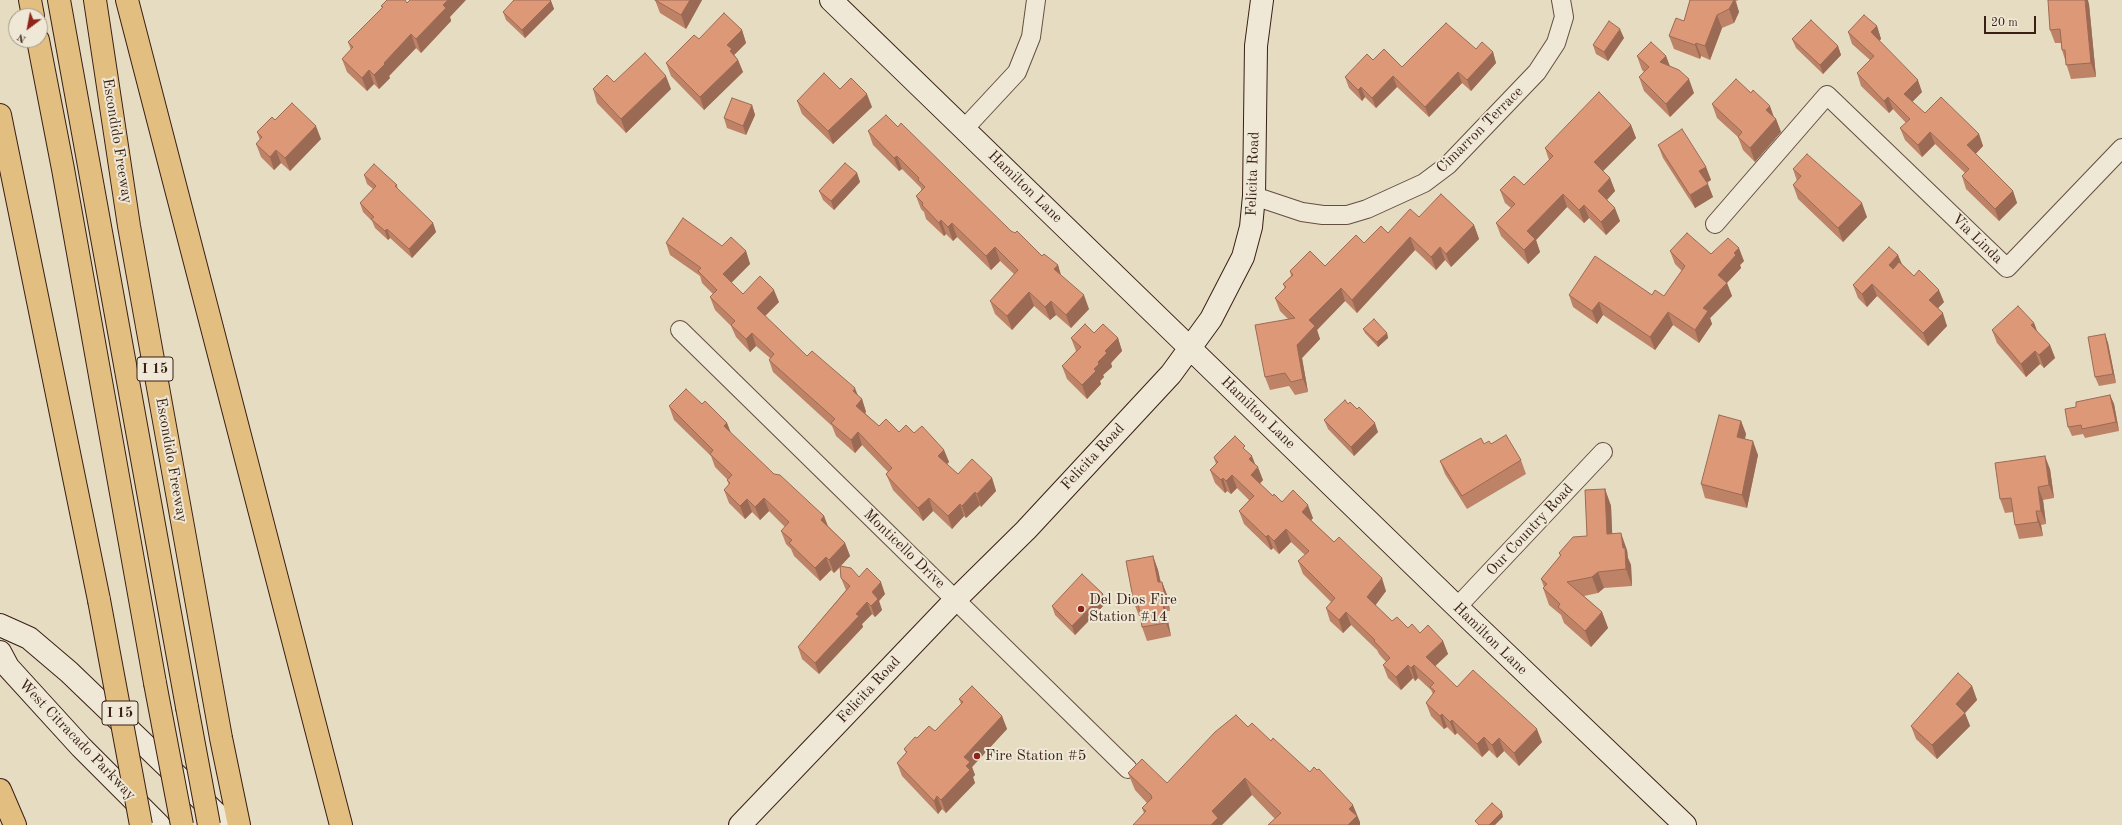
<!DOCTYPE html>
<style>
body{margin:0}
#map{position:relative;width:2122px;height:825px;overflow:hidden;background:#e6dcc2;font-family:"Old Standard TT",serif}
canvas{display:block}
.north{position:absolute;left:8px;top:8px;width:40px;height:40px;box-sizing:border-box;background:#efe8d7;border:1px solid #a69889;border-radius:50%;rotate:212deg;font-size:11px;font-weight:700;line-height:16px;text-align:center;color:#391f14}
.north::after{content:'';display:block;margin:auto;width:14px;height:18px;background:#8f2418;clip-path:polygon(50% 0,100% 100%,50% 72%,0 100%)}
.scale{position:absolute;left:1984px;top:16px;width:52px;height:18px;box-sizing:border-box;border:2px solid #391f14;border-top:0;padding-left:5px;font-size:12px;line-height:14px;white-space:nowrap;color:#391f14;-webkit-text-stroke:3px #efe8d7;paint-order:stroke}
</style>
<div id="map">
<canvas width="2122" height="825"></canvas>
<div class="north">N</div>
<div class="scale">20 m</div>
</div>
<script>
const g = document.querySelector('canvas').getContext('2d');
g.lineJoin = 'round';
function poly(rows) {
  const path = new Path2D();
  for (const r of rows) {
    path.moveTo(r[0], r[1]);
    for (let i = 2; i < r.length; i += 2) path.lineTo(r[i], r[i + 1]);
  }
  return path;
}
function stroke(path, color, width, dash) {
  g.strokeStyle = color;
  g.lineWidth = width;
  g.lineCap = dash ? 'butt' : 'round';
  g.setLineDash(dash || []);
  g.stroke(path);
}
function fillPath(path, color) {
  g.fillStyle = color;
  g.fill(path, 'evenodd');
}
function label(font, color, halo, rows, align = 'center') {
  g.font = font + ' "Old Standard TT",serif';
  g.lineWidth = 4;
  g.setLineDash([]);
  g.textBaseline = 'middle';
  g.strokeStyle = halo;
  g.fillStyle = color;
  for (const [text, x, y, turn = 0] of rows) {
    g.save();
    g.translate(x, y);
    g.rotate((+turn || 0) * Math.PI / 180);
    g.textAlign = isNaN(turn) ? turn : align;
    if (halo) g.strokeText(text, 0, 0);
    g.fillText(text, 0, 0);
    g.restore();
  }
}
const street = poly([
 [964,129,1017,72,1031,37,1036,0],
 [1254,196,1302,212,1323,215,1347,215,1367,209,1424,183,1448,165,1537,72,1556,43,1564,17,1561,0],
 [1715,224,1827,95,2007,268,2122,148],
 [680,330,1128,769],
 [1457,607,1603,452]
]);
const secondary = poly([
 [831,0,1457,607,1685,825],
 [0,625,29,638,69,672,228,825],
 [0,652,8,667,81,747,159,825],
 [740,825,956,599,1026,530,1171,374,1211,319,1243,257,1251,227,1254,196,1256,46,1262,0]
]);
const highway = poly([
 [30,0,33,16],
 [59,0,187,707],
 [95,0,129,226,221,738,239,825],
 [127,0,341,825],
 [38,40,63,169,155,683],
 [0,115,99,600],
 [0,790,15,825]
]);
const highwayBridge = poly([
 [99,600,141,825],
 [155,683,182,825],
 [187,707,209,825]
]);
const wall = poly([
 [655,0,702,0,686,29,660,13],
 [1690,0,1739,0,1736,1,1739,12,1734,23,1722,28,1710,60,1701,56,1700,59,1674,49,1669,36,1684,21],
 [551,1,554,9,525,38,506,20,503,12],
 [407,3,450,17,451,21,421,53,416,48,389,76,390,78,379,89,374,84,367,91,347,72,342,59,351,50,348,42,382,8,381,6],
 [2089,4,2096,77,2071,79,2062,50,2061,43,2055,43,2050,30],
 [1877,26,1881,39,1879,41,1922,92,1912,102,1925,113,1979,134,1983,146,1975,154,2013,191,2017,203,1999,221,1966,189,1962,176,1965,173,1935,144,1922,157,1905,140,1900,128,1906,123,1893,109,1889,113,1861,86,1857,73,1870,60,1852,44,1848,32],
 [742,30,746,43,734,55,738,60,743,72,704,110,671,76,666,63,699,39],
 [1624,38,1608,61,1596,54,1593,45],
 [1792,39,1838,46,1841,55,1823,74,1796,48],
 [1476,49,1493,52,1496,63,1471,91,1462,83,1429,117,1397,87,1376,108,1365,97,1362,101,1349,88,1345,77,1373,60,1402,67],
 [1637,56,1666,56,1670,66,1694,93,1670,117,1644,91,1639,77,1644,72,1642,70],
 [614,82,671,89,626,133,597,103,593,89],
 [840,89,872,107,833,144,802,114,797,101],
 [1712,104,1774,117,1776,119,1781,132,1755,162,1743,150,1738,137,1717,118],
 [752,105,755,115,746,135,727,128,724,118],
 [275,120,321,139,290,171,281,163,274,170,261,157,256,144,260,140,257,132],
 [1631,125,1636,138,1603,171,1610,178,1615,191,1607,200,1620,221,1606,235,1589,218,1584,223,1567,207,1536,240,1540,252,1528,264,1501,236,1496,223,1511,208,1505,203,1500,190,1524,185,1549,160,1545,148],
 [898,127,1011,231,1042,256,1058,265,1061,275,1089,309,1071,328,1056,315,1050,320,1034,306,1012,330,995,314,990,301,1014,274,1000,261,991,270,957,237,953,241,946,234,944,236,926,219,924,212,921,209,916,196,921,191,921,188,902,169,899,171,873,145,868,131],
 [1658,145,1706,167,1711,180,1707,183,1713,197,1695,208,1663,158],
 [1793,169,1867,217,1843,242,1798,199,1793,185,1797,181],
 [857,173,860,182,834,210,823,200,819,191],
 [364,175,397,185,398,190,433,223,436,232,412,258,390,238,388,240,375,228,372,221,363,212,360,203,373,189,367,184],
 [1419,217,1474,225,1479,239,1451,267,1445,260,1436,270,1415,250,1357,313,1345,301,1317,330,1320,339,1302,358,1308,392,1295,395,1289,386,1270,390,1265,377,1288,319,1280,311,1275,298,1285,289,1283,284,1291,276,1290,271,1325,266,1364,243,1388,233],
 [666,243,722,246,746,251,750,264,731,283,743,294,779,302,765,316,807,356,862,399,866,412,865,413,879,426,899,432,914,433,944,450,949,462,947,464,958,474,992,478,996,491,981,507,980,505,966,518,964,516,952,529,933,511,923,521,893,490,886,474,888,472,862,445,855,453,836,436,832,426,773,372,769,360,770,358,756,346,750,352,736,337,731,326,715,310,710,297,713,294,702,283,700,276,670,255],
 [1670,251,1711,254,1744,261,1740,265,1741,268,1727,283,1732,296,1710,318,1712,324,1699,343,1673,325,1655,350,1603,315,1597,324,1573,307,1569,295,1652,295,1664,296,1682,271,1675,264],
 [1898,255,1902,264,1914,276,1944,302,1937,309,1947,326,1928,346,1877,296,1867,307,1858,298,1853,285],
 [2034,323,2037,331,2050,345,2055,358,2044,368,2040,364,2026,377,1997,343,1992,330],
 [1363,329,1387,333,1388,338,1378,347,1365,333],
 [1094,333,1118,338,1122,351,1111,363,1112,367,1103,375,1104,377,1100,381,1101,384,1087,399,1067,379,1062,366,1076,351,1071,338],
 [2105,334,2108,343,2116,383,2099,386,2095,377],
 [2110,395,2114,404,2119,431,2085,438,2083,434,2072,436,2068,427,2076,407],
 [702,404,727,423,731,433,774,474,824,516,828,526,845,543,850,556,841,566,885,594,879,601,882,610,875,617,872,614,862,624,863,627,819,674,802,659,798,647,846,590,841,578,840,567,834,573,831,570,820,581,794,556,791,549,786,544,781,531,785,527,769,511,760,520,752,512,745,519,729,503,724,490,729,485,727,480,728,480,715,467,711,456,674,420,669,406],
 [1348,404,1378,432,1354,456,1328,429,1324,420],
 [1741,421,1746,434,1745,439,1758,455,1747,508,1705,498,1701,484],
 [1484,444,1491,444,1521,460,1526,474,1467,509,1445,474,1440,461],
 [1246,451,1255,465,1263,480,1260,484,1273,496,1313,518,1311,520,1386,591,1375,605,1392,621,1408,628,1443,641,1448,654,1435,666,1457,687,1542,742,1519,766,1504,751,1497,758,1489,750,1482,757,1457,733,1455,735,1447,727,1444,729,1431,716,1426,703,1433,694,1431,690,1418,678,1415,681,1413,678,1401,690,1388,678,1383,665,1386,662,1379,654,1377,650,1351,625,1343,633,1330,621,1326,608,1331,602,1303,574,1298,561,1305,555,1291,542,1279,554,1273,548,1271,550,1244,524,1239,511,1249,500,1237,488,1231,494,1227,491,1225,493,1215,483,1210,470,1216,464,1214,458],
 [2050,469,2054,498,2043,500,2046,524,2041,525,2043,536,2019,539,2015,525,2013,512,2005,513,2000,499],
 [1605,489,1611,506,1612,534,1627,550,1628,558,1631,565,1632,586,1604,588,1598,593,1584,596,1602,612,1608,628,1591,647,1564,623,1561,615,1549,605,1543,588,1544,587,1541,579,1560,556,1559,553,1587,536],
 [1153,556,1158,570,1161,582,1162,582,1167,595,1170,611,1166,611,1171,636,1147,641,1142,627,1140,616,1139,616,1134,603],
 [1106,603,1075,635,1055,615,1052,606],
 [1972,686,1977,700,1965,713,1970,726,1937,759,1916,739,1911,726],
 [959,699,1002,716,1007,729,972,767,975,775,973,777,975,783,946,813,942,809,938,814,902,776,897,763,906,753,904,749,917,738,935,731,961,704],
 [1248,727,1271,741,1360,822,1360,825,1268,825,1275,819,1252,795,1144,813,1142,808,1147,803,1135,790,1128,773,1167,783]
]);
const shadedWall = poly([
 [448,0,466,0,450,17,451,21,421,53,416,39,443,5],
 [690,0,702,0,686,29,681,15],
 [1734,0,1735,0,1739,12,1734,23,1729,9],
 [2085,0,2088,0,2089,4,2096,77,2091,63],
 [551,1,554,9,525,38,522,30],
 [1717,15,1722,28,1710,60,1705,46],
 [1877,26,1881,39,1875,45,1871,32],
 [1620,29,1624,38,1608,61,1604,52],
 [742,30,746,43,734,55,738,60,743,72,704,110,700,97,727,45],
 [411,34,416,48,389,76,390,78,379,89,374,75,384,63],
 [1696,43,1701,56,1700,59,1695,45],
 [1838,46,1841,55,1823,74,1820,65],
 [1493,52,1496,63,1471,91,1467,80],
 [1666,56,1671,70,1660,62],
 [369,70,374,84,367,91,362,78],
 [1458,72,1462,83,1429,117,1425,107],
 [666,76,671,89,626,133,621,119],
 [1393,76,1397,87,1376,108,1372,98],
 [1689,79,1694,93,1670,117,1666,104],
 [1918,80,1922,92,1908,106,1904,94],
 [1361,87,1365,97,1362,101,1358,90],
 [867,94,872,107,833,144,828,131],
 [1888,97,1893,109,1889,113,1884,101],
 [752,105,755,115,746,135,743,126],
 [1770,106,1775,120,1766,110],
 [1776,119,1781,132,1755,162,1750,148],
 [1631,125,1636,138,1599,175,1594,162],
 [316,126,321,139,290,171,285,158],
 [1930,132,1935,144,1922,157,1918,145],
 [1979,134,1983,146,1972,158,1967,145],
 [276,150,281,163,274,170,270,157],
 [897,156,902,169,899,171,894,158],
 [1706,167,1711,180,1704,184,1699,171],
 [857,173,860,182,834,210,831,201],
 [1610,178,1615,191,1603,204,1598,191],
 [1708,184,1713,197,1695,208,1690,195],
 [2013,191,2017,203,1999,221,1995,209],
 [1563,194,1567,207,1536,240,1540,252,1528,264,1524,250,1527,231],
 [1862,203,1867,217,1843,242,1838,228],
 [1584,205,1589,218,1584,223,1579,210],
 [1615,208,1620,221,1606,235,1601,222],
 [941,220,946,234,944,236,939,223],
 [433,223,436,232,412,258,409,249],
 [952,223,957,237,953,241,948,227],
 [1474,225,1479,239,1451,267,1446,254],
 [387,229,390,238,388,240,385,231],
 [1410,237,1415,250,1357,313,1352,300],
 [995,247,1000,261,991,270,986,256],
 [1440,247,1445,260,1436,270,1431,257],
 [1739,248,1744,261,1740,265,1741,268,1722,288,1718,275,1734,253],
 [746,251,750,264,727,287,723,274],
 [1898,255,1903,268,1894,278,1889,265],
 [1058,265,1062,279,1054,269],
 [1727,283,1732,296,1710,318,1712,324,1699,343,1695,330,1703,308],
 [1872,284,1877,296,1867,307,1862,294],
 [1341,288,1345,301,1317,330,1320,339,1302,358,1308,392,1303,379,1297,345,1309,320],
 [774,290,779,302,761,320,757,308],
 [1939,290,1944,302,1933,313,1929,300],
 [1029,292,1034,306,1012,330,1007,316],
 [1084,295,1089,309,1071,328,1066,315],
 [1051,301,1056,315,1050,320,1045,307],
 [1599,302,1603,315,1597,324,1592,311],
 [1668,312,1673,325,1655,350,1650,337],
 [1943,313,1947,326,1928,346,1923,333],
 [2034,323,2039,336,2031,325],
 [752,333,756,346,750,352,746,339],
 [1387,333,1388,338,1378,347,1377,342],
 [2105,334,2108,343,2116,383,2113,374],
 [1118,338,1122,351,1111,363,1112,367,1103,375,1104,377,1100,381,1101,384,1087,399,1082,385,1094,369,1105,351],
 [2050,345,2055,358,2044,368,2039,355],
 [2035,351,2040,364,2026,377,2021,364],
 [855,388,860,401,853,391],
 [2110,395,2114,404,2119,431,2116,422],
 [862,399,866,412,860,418,856,406],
 [1741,421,1746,434,1742,450,1737,437],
 [727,423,732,436,724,426],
 [1375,423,1378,432,1354,456,1351,447],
 [858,432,862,445,855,453,851,440],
 [1753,441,1758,455,1747,508,1742,495],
 [944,450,949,462,943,468,938,456],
 [1252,456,1257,469,1258,467,1263,480,1255,488,1251,475,1249,459],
 [2045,456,2050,469,2054,498,2049,485],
 [1232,475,1237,488,1231,494,1226,481],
 [992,478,996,491,981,507,977,494],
 [1223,478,1227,491,1225,493,1221,480],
 [2038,487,2043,500,2046,524,2041,511],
 [1605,489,1611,506,1613,551,1607,534],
 [975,492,980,505,966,518,962,506],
 [764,498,769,511,760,520,755,507],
 [929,498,933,511,923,521,918,508],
 [747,499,752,512,745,519,740,506],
 [960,504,964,516,952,529,948,516],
 [1308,505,1313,518,1307,525,1302,512],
 [2036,511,2041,525,2043,536,2038,522],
 [824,516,829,530,821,520],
 [1286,529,1291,542,1279,554,1274,541],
 [1621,533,1627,550,1628,558,1631,565,1632,586,1626,569,1623,548],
 [1268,535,1273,548,1271,550,1266,537],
 [845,543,850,556,834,573,829,560],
 [1153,556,1158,570,1163,596,1158,582],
 [826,557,831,570,820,581,815,568],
 [1598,572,1604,588,1598,593,1592,577],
 [1382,578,1386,591,1372,610,1367,597],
 [881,582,885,594,879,601,882,610,875,617,871,606,872,592],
 [1162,582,1167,595,1170,611,1165,597],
 [1103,594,1106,603,1075,635,1072,626],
 [1162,598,1166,611,1171,636,1166,623],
 [867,602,872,614,862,624,863,627,819,674,815,663,856,614],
 [1346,612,1351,625,1343,633,1339,620],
 [1602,612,1608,628,1591,647,1585,631],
 [1443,641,1448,654,1431,670,1426,657],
 [1408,665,1413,678,1401,690,1396,677],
 [1414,665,1418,678,1415,681,1411,668],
 [1972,686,1977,700,1965,713,1970,726,1937,759,1932,745,1956,704],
 [1442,714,1447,727,1444,729,1440,716],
 [1002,716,1007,729,972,767,975,775,973,777,975,783,946,813,941,800,966,766,964,757],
 [1452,720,1457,733,1455,735,1450,722],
 [1537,729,1542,742,1519,766,1514,753],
 [1484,737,1489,750,1482,757,1477,744],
 [1499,738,1504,751,1497,758,1492,745],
 [1245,778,1252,795,1222,825,1211,825,1212,811],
 [937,796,942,809,938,814,934,801],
 [1353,805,1360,822,1360,825,1348,825,1349,809],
 [1502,812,1503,817,1495,825,1489,825]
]);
const building = poly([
 [387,0,405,0,407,3,410,0,448,0,443,5,446,8,416,39,411,34,384,63,385,64,374,75,369,70,362,78,342,59,353,47,348,42,383,7,381,6,387,0],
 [514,0,550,0,551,1,522,30,503,12,514,0],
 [655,0,690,0,681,15,655,0],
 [1690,0,1734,0,1729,9,1717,15,1705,46,1696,43,1695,45,1669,36,1676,18,1684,21,1690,0],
 [2048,0,2085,0,2091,63,2066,65,2065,50,2062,50,2060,29,2050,30,2048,0],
 [724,13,742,30,727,45,732,49,730,51,738,60,700,97,666,63,694,35,699,39,724,13],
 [1864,15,1877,26,1871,32,1918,80,1904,94,1925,113,1941,97,1979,134,1967,145,2013,191,1995,209,1962,176,1969,169,1930,132,1918,145,1900,128,1910,119,1888,97,1884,101,1857,73,1874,56,1848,32,1864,15],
 [1811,20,1838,46,1820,65,1792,39,1811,20],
 [1609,21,1620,29,1604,52,1593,45,1609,21],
 [1446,23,1476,49,1482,42,1493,52,1467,80,1458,72,1425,107,1393,76,1372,98,1361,87,1358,90,1345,77,1367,54,1373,60,1384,49,1402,67,1446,23],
 [1651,42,1666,56,1660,62,1679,70,1689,79,1666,104,1639,77,1649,67,1637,56,1651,42],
 [645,53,666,76,621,119,593,89,607,75,614,82,645,53],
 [824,73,840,89,851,78,867,94,828,131,797,101,824,73],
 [1736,79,1751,93,1753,90,1770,106,1766,110,1776,119,1750,148,1738,137,1742,132,1712,104,1736,79],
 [1599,92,1631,125,1594,162,1610,178,1598,191,1615,208,1601,222,1584,205,1579,210,1563,194,1527,231,1535,239,1524,250,1496,223,1515,204,1500,190,1514,176,1524,185,1553,156,1545,148,1599,92],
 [732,98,752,105,743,126,724,118,732,98],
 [292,103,316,126,285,158,276,150,270,157,256,144,262,137,257,132,272,117,275,120,292,103],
 [886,115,898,127,901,123,1011,231,1015,233,1017,231,1042,256,1044,254,1058,265,1054,269,1084,295,1066,315,1051,301,1045,307,1029,292,1007,316,990,301,1018,270,995,247,986,256,952,223,948,227,941,220,939,223,922,205,923,203,916,196,925,187,918,180,919,178,897,156,894,158,868,131,886,115],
 [1682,129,1706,167,1699,171,1708,184,1690,195,1658,145,1682,129],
 [1807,154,1862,203,1838,228,1793,185,1801,176,1793,169,1807,154],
 [845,163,857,173,831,201,819,191,845,163],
 [374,164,397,185,395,186,433,223,409,249,387,229,385,231,371,219,374,217,360,203,376,186,364,175,374,164],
 [1441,194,1474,225,1446,254,1440,247,1431,257,1410,237,1352,300,1341,288,1309,320,1315,326,1297,345,1303,379,1291,382,1285,373,1265,377,1255,325,1295,318,1275,298,1286,287,1283,284,1293,275,1290,271,1310,251,1325,266,1356,235,1364,243,1381,226,1388,233,1410,209,1419,217,1441,194],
 [683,218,722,246,731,237,746,251,723,274,743,294,760,276,774,290,757,308,807,356,812,351,855,388,853,391,862,399,856,406,879,426,886,419,899,432,906,425,914,433,922,426,944,450,938,456,958,474,972,459,992,478,977,494,975,492,962,506,960,504,948,516,929,498,918,508,888,477,886,474,892,468,858,432,851,440,831,423,835,419,769,360,774,354,752,333,746,339,731,325,735,321,710,297,717,290,698,271,701,268,666,243,683,218],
 [1687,233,1711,254,1728,238,1739,248,1734,253,1736,255,1718,275,1727,283,1703,308,1708,311,1695,330,1668,312,1650,337,1599,302,1592,311,1569,295,1595,256,1652,295,1655,290,1664,296,1685,266,1670,251,1687,233],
 [1889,247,1898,255,1889,265,1893,269,1899,262,1914,276,1919,270,1939,290,1929,300,1943,313,1923,333,1872,284,1862,294,1853,285,1889,247],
 [2018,306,2034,323,2031,325,2050,345,2039,355,2035,351,2021,364,1992,330,2018,306],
 [1374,319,1387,333,1377,342,1363,329,1374,319],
 [1085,324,1094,333,1103,324,1118,338,1105,351,1107,353,1098,362,1099,364,1094,369,1096,371,1082,385,1062,366,1081,347,1071,338,1085,324],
 [2105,334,2113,374,2095,377,2088,337,2105,334],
 [686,389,702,404,705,401,727,423,724,426,774,474,780,475,824,516,821,520,845,543,829,560,826,557,815,568,789,543,792,540,781,531,789,522,764,498,755,507,747,499,740,506,724,490,730,483,727,480,732,475,710,454,713,450,669,406,686,389],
 [2110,395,2116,422,2082,429,2081,425,2068,427,2065,409,2076,407,2076,402,2110,395],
 [1345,400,1348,404,1350,402,1357,409,1359,407,1375,423,1351,447,1324,420,1345,400],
 [1719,415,1741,421,1737,437,1753,441,1742,495,1701,484,1719,415],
 [1506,435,1521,460,1462,496,1440,461,1481,438,1484,444,1489,441,1491,444,1506,435],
 [1235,436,1245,446,1243,448,1252,456,1249,459,1258,467,1251,475,1273,496,1274,494,1282,502,1293,490,1308,505,1302,512,1334,542,1339,537,1382,578,1367,597,1392,621,1397,617,1408,628,1412,624,1420,633,1428,625,1443,641,1426,657,1457,687,1473,670,1537,729,1514,753,1499,738,1492,745,1484,737,1477,744,1452,720,1450,722,1442,714,1440,716,1426,703,1435,691,1430,687,1434,683,1414,665,1411,668,1408,665,1396,677,1383,665,1390,658,1374,641,1375,640,1346,612,1339,620,1326,608,1335,598,1298,561,1309,551,1286,529,1274,541,1268,535,1266,537,1239,511,1254,496,1232,475,1226,481,1223,478,1221,480,1210,470,1218,462,1214,458,1215,456,1235,436],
 [2045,456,2049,485,2038,487,2041,511,2036,511,2038,522,2015,525,2011,498,2000,499,1995,463,2045,456],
 [1605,489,1607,534,1621,533,1623,548,1625,548,1626,569,1598,572,1592,577,1567,582,1602,612,1585,631,1558,607,1560,604,1556,600,1543,588,1547,584,1541,579,1561,555,1559,553,1573,537,1587,536,1585,490,1605,489],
 [1153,556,1158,582,1162,582,1165,597,1162,598,1166,623,1142,627,1138,602,1134,603,1126,561,1153,556],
 [840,566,851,568,859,577,867,568,881,582,872,592,878,599,871,606,867,602,856,614,859,616,815,663,798,647,850,586,841,578,840,566],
 [1082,574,1103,594,1072,626,1052,606,1082,574],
 [1958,673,1972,686,1956,704,1965,713,1932,745,1911,726,1958,673],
 [972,686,1002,716,964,757,970,762,966,766,970,770,941,800,937,796,934,801,897,763,907,752,904,749,915,737,917,738,929,726,935,731,963,702,959,699,972,686],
 [1236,715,1248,727,1252,723,1271,741,1273,738,1310,772,1314,767,1317,770,1319,769,1353,805,1349,809,1357,816,1348,825,1268,825,1281,813,1245,778,1212,811,1218,818,1211,825,1133,825,1146,811,1142,808,1152,798,1151,795,1128,773,1142,759,1167,783,1215,732,1236,715],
 [1492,803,1502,812,1489,825,1479,825,1475,821,1492,803]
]);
const markers = [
 [1081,609,4,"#8f2418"],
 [977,756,4,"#8f2418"]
];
const shields = [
 [155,369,36],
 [120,713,36]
];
const shieldNames = [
 ["I 15",155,369],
 ["I 15",120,713]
];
const streetNames = [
 ["Cimarron Terrace",1480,130,-45],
 ["Escondido Freeway",117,141,81],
 ["Felicita Road",1253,174,-88],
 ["Hamilton Lane",1025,187,44],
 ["Via Linda",1977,239,44],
 ["Hamilton Lane",1258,413,44],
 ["Felicita Road",1093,457,-47],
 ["Escondido Freeway",171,460,80],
 ["Our Country Road",1530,530,-47],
 ["Monticello Drive",904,549,44],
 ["Hamilton Lane",1490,639,44],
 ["Felicita Road",869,690,-47],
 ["West Citracado Parkway",77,740,46]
];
const poiNames = [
 ["Del Dios Fire",1089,600],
 ["Station #14",1089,617],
 ["Fire Station #5",985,756]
];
stroke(street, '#644e40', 20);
stroke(secondary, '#391f14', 24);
stroke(highway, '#391f14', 24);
stroke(street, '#efe8d7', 18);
stroke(secondary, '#efe8d7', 22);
stroke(highway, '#e3be81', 22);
stroke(highwayBridge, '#391f14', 24, []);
stroke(highwayBridge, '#e3be81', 22);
fillPath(wall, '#be8367');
fillPath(shadedWall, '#9b6a54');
fillPath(building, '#dd9878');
stroke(building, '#9b6a54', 1);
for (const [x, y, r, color] of markers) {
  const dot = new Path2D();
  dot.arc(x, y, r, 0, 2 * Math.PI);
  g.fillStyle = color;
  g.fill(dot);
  stroke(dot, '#efe8d7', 1.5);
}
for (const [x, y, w] of shields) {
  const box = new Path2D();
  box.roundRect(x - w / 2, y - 12, w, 24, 3);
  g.fillStyle = '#efe8d7';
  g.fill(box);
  stroke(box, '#391f14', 1);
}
label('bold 14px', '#391f14', null, shieldNames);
label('15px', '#391f14', '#efe8d7', streetNames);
label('15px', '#391f14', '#efe8d7', poiNames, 'left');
</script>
